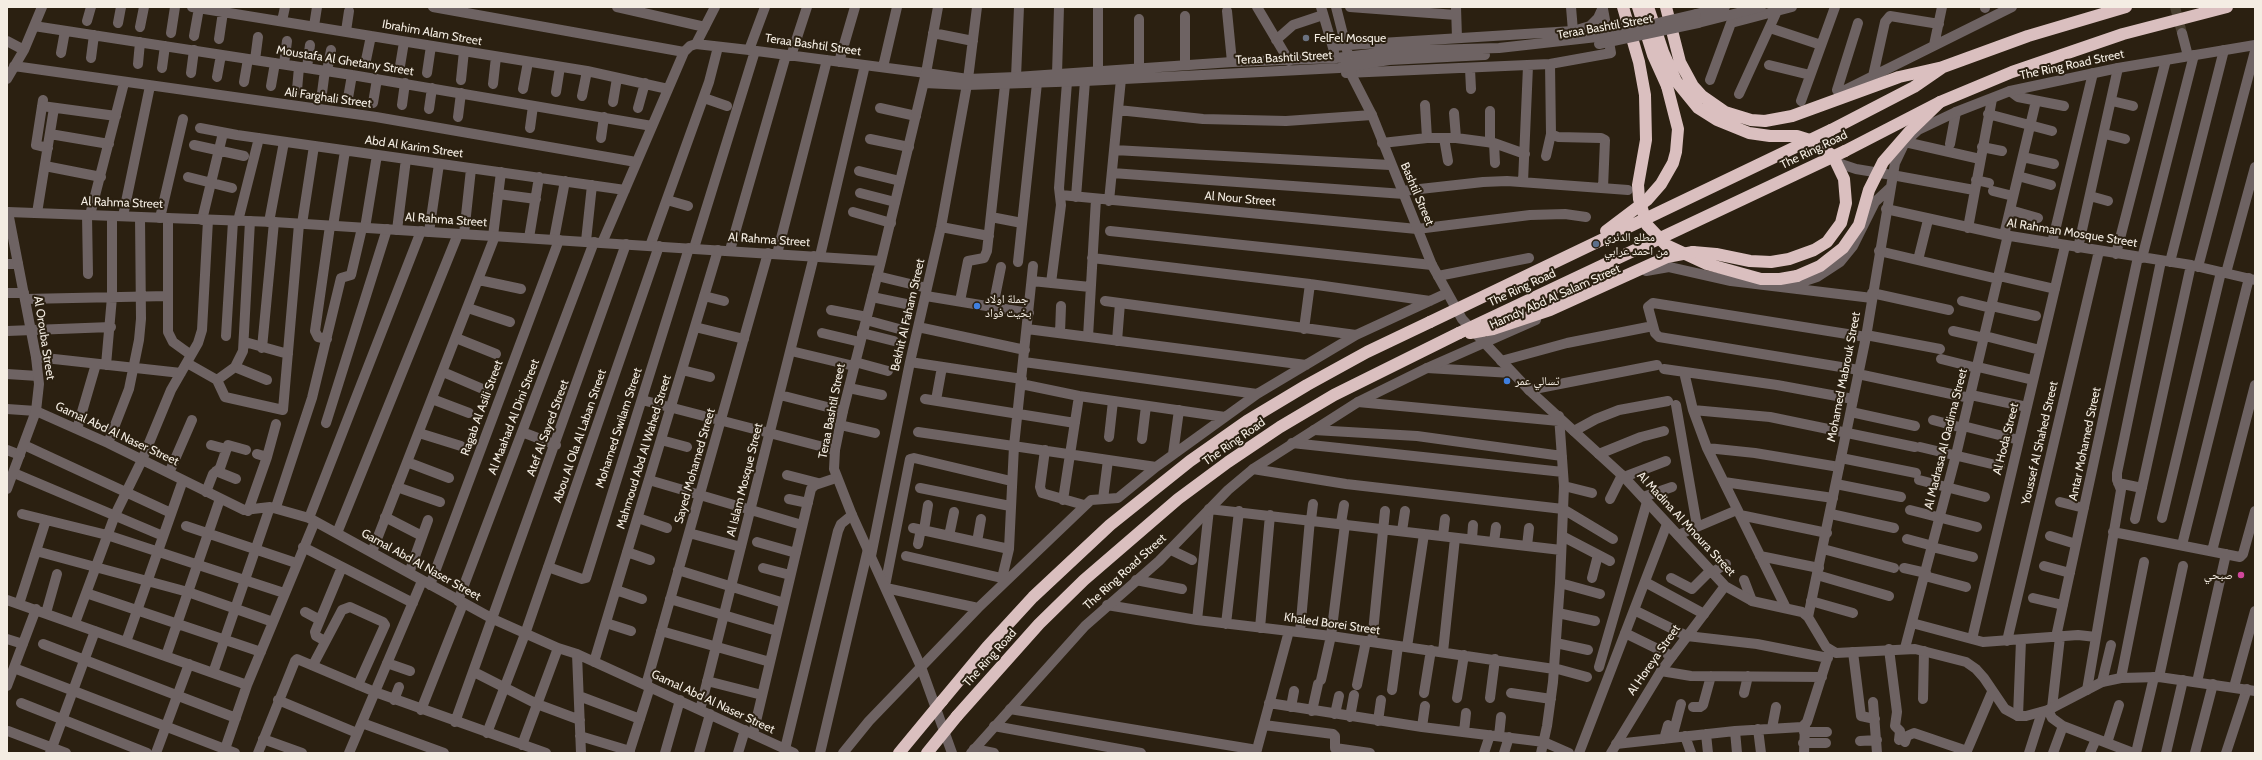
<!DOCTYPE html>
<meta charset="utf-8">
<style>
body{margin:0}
#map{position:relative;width:2262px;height:760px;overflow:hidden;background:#2b2011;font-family:Cabin,sans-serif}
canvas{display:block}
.frame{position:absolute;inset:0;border:8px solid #f4ede3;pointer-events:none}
</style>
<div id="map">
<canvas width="2262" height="760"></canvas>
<div class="frame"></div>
</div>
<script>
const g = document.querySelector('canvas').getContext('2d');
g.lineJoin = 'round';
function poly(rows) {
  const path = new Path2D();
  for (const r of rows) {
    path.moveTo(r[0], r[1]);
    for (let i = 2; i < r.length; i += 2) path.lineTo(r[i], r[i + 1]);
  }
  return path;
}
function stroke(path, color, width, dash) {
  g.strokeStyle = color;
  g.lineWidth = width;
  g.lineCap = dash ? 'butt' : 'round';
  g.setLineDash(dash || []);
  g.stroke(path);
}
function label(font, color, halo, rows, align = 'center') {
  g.font = font + ' Cabin,"Noto Naskh Arabic",sans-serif';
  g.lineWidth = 4;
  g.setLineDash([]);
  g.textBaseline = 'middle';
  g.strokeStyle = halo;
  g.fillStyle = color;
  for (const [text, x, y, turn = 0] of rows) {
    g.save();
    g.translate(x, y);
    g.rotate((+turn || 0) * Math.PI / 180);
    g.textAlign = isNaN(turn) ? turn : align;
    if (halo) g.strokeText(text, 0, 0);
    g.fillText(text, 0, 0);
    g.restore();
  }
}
const tertiaryTunnel = poly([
 [2175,7,2182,33]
]);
const minor = poly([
 [192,7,587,71,668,89],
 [433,7,684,52],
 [617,7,705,27],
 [1257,7,1289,61],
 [1350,7,1456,15],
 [1456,7,1457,38],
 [1571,7,1573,31],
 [1985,8,1985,7],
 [1227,11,1232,62],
 [1185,16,1185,65],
 [87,21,91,7],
 [282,21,285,7],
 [118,23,121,7],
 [1858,23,1837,90,1839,93,2012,7],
 [34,26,352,75,652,126],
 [314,26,317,7],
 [140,27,144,7],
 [1770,28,1821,45],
 [346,31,349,11],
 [171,33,175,7],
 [933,33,973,41],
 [194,36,199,8],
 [219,39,223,12],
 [1276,40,1293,25,1323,15],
 [7,41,24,50],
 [696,44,715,7],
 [1934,45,1942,7],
 [749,50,765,7],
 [61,53,65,31],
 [791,56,807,7],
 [91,58,94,35],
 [255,60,258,37],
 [366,60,371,36],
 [839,62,855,7],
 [138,64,140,42],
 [284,64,287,41],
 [1550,64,1551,134,1558,137,1601,138,1605,140,1603,188],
 [1769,65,1810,75],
 [14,66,376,117,636,162],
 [400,66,404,42],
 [883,67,897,7],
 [162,68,165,46],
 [307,68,310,45],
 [1139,68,1139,19],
 [1470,69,1471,89],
 [327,71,331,50],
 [1098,71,1098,7],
 [191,73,194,50],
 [427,73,431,46],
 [1346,73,1550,64,1611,53,1603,9],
 [1057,74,1059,7],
 [1873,76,1885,22,1890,16,1939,24],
 [217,77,221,55],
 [1016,77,1019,7],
 [7,79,24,50,42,7],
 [461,80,464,51],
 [1710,80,1731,23,1792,7],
 [244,82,248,59],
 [493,84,496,57],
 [271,86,275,63],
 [523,89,528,62],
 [297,90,299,67],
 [2010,91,2018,97,2064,106],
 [556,92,560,67],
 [322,93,325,70],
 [1739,94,1777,11],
 [582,96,587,71],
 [348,98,352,75],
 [704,98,727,106],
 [43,100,36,145,48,148],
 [1801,101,1835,7],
 [2112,101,2133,106],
 [613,102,617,78],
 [373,103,377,79],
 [402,105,405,83],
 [1425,105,1427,138],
 [42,106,116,116],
 [638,108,645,83],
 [880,108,916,116],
 [429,109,432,88],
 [1118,110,1203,119,1286,121,1372,115],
 [1490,111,1490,143],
 [1454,113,1456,138],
 [1988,114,2052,131],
 [458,117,461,93],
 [200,128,237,135,625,190],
 [530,128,533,106],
 [50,134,109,144],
 [2105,134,2125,139],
 [601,138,604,117],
 [1444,138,1448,161],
 [870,139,909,147],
 [1905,142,1980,159],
 [1382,143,1427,138,1456,138,1494,143,1525,154],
 [1494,143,1495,163],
 [1950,144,1956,112],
 [194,145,244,156],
 [1982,147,2002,151],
 [1114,150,1390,165],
 [1546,156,1551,134],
 [2023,157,2054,164],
 [45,166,101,177],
 [859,171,900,181],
 [1112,173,1404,194],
 [1892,175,1974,190],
 [2018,176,2051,185],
 [188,177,232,188],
 [1976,180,1989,183],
 [1523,182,1528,66],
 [1402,191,1483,182,1507,181,1628,190],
 [1993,191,2013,196],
 [860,193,895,202],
 [498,194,536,199],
 [1061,195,1417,229,1530,215,1565,214,1586,217],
 [2090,196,2108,201],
 [1076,197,1085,81],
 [667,200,688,206],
 [1109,201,1121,79],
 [1886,209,2004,235,2191,265,2255,280],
 [2010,210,2038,218],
 [853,212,891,223],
 [37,213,54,108],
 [87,215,88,274],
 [90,215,124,83],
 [123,216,150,86],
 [991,217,1022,223],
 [160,218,183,119],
 [168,218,168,332,173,342,191,355],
 [202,220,223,133],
 [238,221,259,138],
 [269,222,284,142],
 [302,224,314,146],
 [333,226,345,151],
 [941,227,989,236],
 [365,228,377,155],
 [1968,228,1992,99],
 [397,230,406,159],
 [1110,231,1432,265],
 [429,232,439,164],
 [464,234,471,169],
 [2004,235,2036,101],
 [493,236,501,172],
 [529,238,539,177],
 [554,239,565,181],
 [586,241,592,185],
 [602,243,684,52,690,46,696,44,749,50,926,73,938,7],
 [2052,243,2093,73],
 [650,246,709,82,718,47],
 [694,248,755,51],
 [2078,248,2118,68],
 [730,250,786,55],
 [1879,251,1998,279],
 [777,254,827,60],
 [2116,254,2166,60],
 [820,256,865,65],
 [1092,258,1310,284,1430,301],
 [2142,258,2194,55],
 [1918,260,1928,220],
 [1018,262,1037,83],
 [2170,262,2224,50],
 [7,264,18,264],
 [2198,267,2255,51],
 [2226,273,2255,167],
 [877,276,927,288],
 [1438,276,1529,258],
 [1999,276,2055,289],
 [479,280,521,289],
 [1032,281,1090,287],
 [1051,283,1061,205,1059,188,1067,82],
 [7,293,24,293],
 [1872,293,1949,310],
 [704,296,724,301],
 [926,296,1029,313],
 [872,297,906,304],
 [25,299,168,296],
 [960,301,968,261,984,258,987,251,1005,85],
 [1105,301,1356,335],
 [1962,301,1991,308],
 [1992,306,2036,316],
 [993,307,1001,267],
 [468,308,510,322],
 [831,310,867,317],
 [866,320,899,329],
 [695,327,744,339],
 [918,327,1025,350],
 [1027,329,1306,365],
 [1304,329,1310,284],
 [7,331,111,327],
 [1953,331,1984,338],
 [822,333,860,342],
 [862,333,894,341],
 [1060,333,1061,306],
 [1866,335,1940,349],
 [226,336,233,221],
 [1985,336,2040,350],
 [1088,337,1096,199],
 [456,338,496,354],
 [327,339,318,337,315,331,330,226],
 [1117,341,1120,303],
 [245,342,288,354],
 [262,348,274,222],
 [791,351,854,366],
 [36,357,181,373],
 [1941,359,1977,368],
 [1501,361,1567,343,1653,326],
 [855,362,888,371],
 [910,362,1022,379],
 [1024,362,1257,394],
 [187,363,217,380,225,397,283,410,299,224],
 [106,365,112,297,112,216],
 [235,367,267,380],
 [1978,367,2033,380],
 [1427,368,1512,373],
 [1664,369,1777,385,1853,399],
 [682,370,710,377],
 [1859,370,1659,337,1655,333,1648,307,1653,303,1866,337],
 [443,372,485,390],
 [1684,372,1693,410,1707,448,1786,608],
 [7,374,38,376],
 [1858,374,1970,398],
 [217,380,235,367,243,351,250,221],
 [1021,384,1079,396,1225,417],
 [849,388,882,395],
 [1529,390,1657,365],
 [780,395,843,411],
 [1971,395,2027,407],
 [432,399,469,413],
 [925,399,1075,423],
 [642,400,835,450],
 [936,400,942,367],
 [1358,402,1559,421],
 [1676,405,1697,526],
 [7,409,36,411,108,443,244,510,270,507,309,518,493,619,558,648,577,654,794,753],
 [1693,410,1770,417,1915,447],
 [1851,412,1915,426],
 [1933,420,1963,428],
 [326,423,387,229],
 [840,425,875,433],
 [1963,426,2019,440],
 [77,429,96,364],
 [1314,430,1417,436,1562,456],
 [1574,431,1596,419,1619,410,1668,401],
 [522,432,556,445],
 [918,432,1156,467],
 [419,433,461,446],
 [1109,437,1113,401],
 [1142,439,1146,406],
 [661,440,687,447],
 [108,443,129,389,139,340,141,319,140,217],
 [1292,443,1563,472],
 [24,445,171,513],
 [211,445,226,449],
 [1920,447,2000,466],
 [1707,448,1755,453,1839,467],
 [7,450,20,455],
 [1045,450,1040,487,1042,493,1084,505],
 [257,454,267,457],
 [1173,454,1179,410],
 [1599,454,1641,437,1664,431],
 [1841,458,1916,473],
 [407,462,449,478],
 [1253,469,1346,484,1563,509,1613,539],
 [216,471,236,479],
 [14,473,163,536],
 [169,473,192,420],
 [787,475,818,483],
 [1624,477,1666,461],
 [649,480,802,525],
 [1919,480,1985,497],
 [1724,482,1833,498],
 [2118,483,2142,488],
 [1836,484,1901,497],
 [1564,486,1592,493],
 [397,487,440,502],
 [920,488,1010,506],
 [206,492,213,474,220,468,228,445,246,450],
 [1643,497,1672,487],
 [789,499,808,503],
 [1103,499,1108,460],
 [1610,499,1622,475],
 [1063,500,1079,396],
 [2060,502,2084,508],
 [276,507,312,398,341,278,351,275,362,228],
 [1910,510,1977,527],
 [248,511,267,457,276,424],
 [22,514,107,535,284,593],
 [1831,514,1894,528],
 [1740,515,1827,533],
 [385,517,422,536],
 [309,518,421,231],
 [638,518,667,528],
 [2162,518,2221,272],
 [2135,519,2191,265],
 [1311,520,1313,504],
 [1341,523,1344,505],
 [186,526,296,563],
 [913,528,1009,549],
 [924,530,928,505],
 [1402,531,1405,511],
 [2113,532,2240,557,2243,554,2255,511],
 [337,533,458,234],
 [689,533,741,547],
 [1678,535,1737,510],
 [949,536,954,512],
 [1443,536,1445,519],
 [1562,536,1610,561],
 [2050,536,2076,544],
 [1472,539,1473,525],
 [1907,539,1933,546],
 [757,542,796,553],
 [977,542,981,519],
 [1494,542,1496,527],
 [918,544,921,529],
 [2182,545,2249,278],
 [1527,546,1529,528],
 [303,547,413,603],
 [1932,547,1973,557],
 [1823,549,1894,568],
 [1171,550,1192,560],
 [36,551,188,592,273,622],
 [2212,551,2255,385],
 [372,552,495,236],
 [627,552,650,560],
 [871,556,910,362,941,227,968,79,977,7],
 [906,556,1006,579],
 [1760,556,1819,568],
 [2044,566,2070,573],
 [548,567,582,579,586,578,689,248],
 [763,568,790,575],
 [1904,568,1926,573],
 [678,570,784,603],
 [409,573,428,520],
 [1711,573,1726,564],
 [1817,575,1889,596],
 [1925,576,1966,587],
 [1002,578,1009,549,1014,446,1033,266],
 [1592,578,1598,555],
 [1671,578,1692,589,1710,571],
 [1136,580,1182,589],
 [1744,580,1752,601],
 [1645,582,1704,614],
 [1560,583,1600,594],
 [430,585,559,240],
 [885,586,910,459,914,458,1011,481],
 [886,588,978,608],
 [616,590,642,599],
 [86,593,261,652],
 [2033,598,2063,605],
 [670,599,777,631],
 [7,600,247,685],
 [458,601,594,242],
 [1811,601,1853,613],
 [19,604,46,520],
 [1107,605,1197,620,1331,636,1554,669],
 [1634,610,1687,636,1757,644,1828,658],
 [305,612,320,620],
 [46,613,57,574],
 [1558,613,1595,621],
 [1197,620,1209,509,1561,550],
 [75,623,115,515,142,460,171,390,198,343,202,330,208,220],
 [606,623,631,631],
 [1912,623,1983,642,2078,635,2096,637],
 [1226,624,1239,511],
 [1260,628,1270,515],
 [661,631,770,662],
 [1300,632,1310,519],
 [1625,633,1672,656],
 [2056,637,2138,257],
 [7,639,23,644],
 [1972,639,2065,246],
 [325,641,316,636,315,632,342,567],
 [2007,641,2099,251],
 [126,642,183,480],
 [1372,642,1385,511],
 [1556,643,1588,650],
 [43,644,236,718],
 [1407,647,1424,534],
 [1905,648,1956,455,2008,235],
 [1889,649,1897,712,1895,726,1900,731,1899,740],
 [1443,652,1455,538],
 [1853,652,1861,716,1875,719],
 [577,654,581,753],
 [166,656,220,499],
 [594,662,718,250],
 [387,663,410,671],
 [313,665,342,610,350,607,383,622,385,625,358,685],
 [1599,667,1647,502],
 [14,668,235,753],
 [1554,668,1587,677],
 [1661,671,1691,676,1822,677],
 [474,672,537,704,580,720],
 [213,673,270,507],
 [2159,677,2183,566],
 [2121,678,2144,562],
 [1321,680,1331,636,1345,524],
 [707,681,762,695],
 [2102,682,2111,645],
 [2197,682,2226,554],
 [646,685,768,253],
 [1357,685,1366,641],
 [7,686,36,609],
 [2234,687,2255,611],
 [1392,690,1398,646],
 [2087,690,2121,490,2117,480,2117,473,2161,261],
 [1424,693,1431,650],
 [1511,693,1551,699],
 [1744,693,1748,676],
 [579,696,640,719],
 [1457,698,1464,655],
 [1490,698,1495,659],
 [1923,699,1924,651],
 [278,700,357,733],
 [394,700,399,687],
 [1873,702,1877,753],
 [21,703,147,753],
 [1269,703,1422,727,1544,742,1569,753],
 [1291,707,1294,691],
 [1693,707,1700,707,1703,705,1711,676],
 [2052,708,2060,637],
 [1010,709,1257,750],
 [421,710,463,604],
 [700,710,814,256],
 [2048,710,2052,718,2063,726,2133,753],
 [1312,711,1318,684],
 [1335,714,1339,696],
 [2018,716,2021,640],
 [1350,717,1354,695],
 [1378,721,1381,700],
 [455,722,626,244],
 [362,723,444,753],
 [1264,725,1333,734,1335,736,1335,748,1370,753],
 [994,726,1141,753],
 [1422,727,1425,706],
 [1772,728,1776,707],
 [1758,729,1761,753],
 [8,731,66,753],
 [1735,731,1737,753],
 [1464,732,1466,713],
 [1804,732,1827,732],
 [487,733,525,634,659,246],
 [753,734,811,489,815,485,836,478],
 [1706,734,1708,753],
 [580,736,630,751],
 [1499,736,1501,717],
 [1685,736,1691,753],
 [1672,738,1681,704],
 [263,739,302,753],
 [1664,739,1668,725],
 [1860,741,1877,740],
 [1905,742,1907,736,1914,733,1967,751],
 [1803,743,1826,743],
 [2107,743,2119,705],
 [1616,744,1735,731,1802,727,1807,722,1830,650],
 [522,745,558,648],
 [225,749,247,685,315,521],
 [785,749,838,531,841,524,852,515],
 [974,749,994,753],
 [50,753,95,631],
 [156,753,189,664],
 [258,753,295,661,297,659,375,692,546,753],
 [349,753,422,581],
 [629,753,650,687],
 [665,753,680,700],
 [699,753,710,714],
 [738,753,745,730],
 [820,753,868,549],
 [843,753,869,721,978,608,1091,500,1118,498,1156,467,1257,394,1356,335,1447,293],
 [1256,753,1289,631],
 [1484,753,1490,735],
 [1504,753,1509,737],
 [1541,753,1547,726,1553,682,1560,583,1564,486,1559,416],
 [1579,753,1667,524],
 [1804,753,1805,725],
 [1966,753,1992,692],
 [2029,753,2042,712],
 [2053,753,2063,726],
 [2090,753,2096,739],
 [2136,753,2154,677],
 [2166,753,2183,680],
 [2195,753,2213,684],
 [2226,753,2247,689]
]);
const tertiary = poly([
 [1321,7,1334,51],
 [1336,7,1351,66,1352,76,1372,115,1432,265,1462,319,1529,390,1624,477,1725,586,1752,601,1802,612,1808,617,1826,647,1836,653,1915,649,1966,662,1976,669,1984,678,2005,709,2018,716,2026,716,2048,710,2102,682,2121,678,2159,677,2255,691],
 [1696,14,1725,7],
 [1698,23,1761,7],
 [2182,33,2188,56],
 [1333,46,1573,31,1590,26,1598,18,1603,7],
 [924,83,967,85,1085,81,1339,68,1389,60,1485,55],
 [1838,163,1856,169,1892,175],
 [1646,271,1669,267,1731,281,1872,298],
 [1787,287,1817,277,1840,262,1853,246,1875,202,1890,188],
 [7,489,36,411,39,384,36,357,8,212,274,222,881,261],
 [1808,617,1866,337,1895,163,1905,142,1918,130,1956,112,2010,91,2118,68,2255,45],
 [952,753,921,667,852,515,834,469,835,450,843,411,881,261,926,73,968,79,1016,77,1232,62,1336,58,1396,51,1499,48,1597,37],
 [971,753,1085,626,1159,561,1228,490,1253,469,1358,402,1427,368,1536,320],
 [1611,753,1661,671,1725,586]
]);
const motorway = poly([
 [1623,7,1639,62,1645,95,1646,140,1638,185,1639,199,1647,225,1666,245,1707,264,1761,279,1780,279,1797,276],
 [1638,7,1653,55,1667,86],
 [1648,7,1663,52,1676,81,1698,108,1717,120,1749,133,1770,136,1797,136,1813,141,1833,156,1844,179,1846,203,1841,223,1827,242,1814,250,1789,259,1771,262,1750,261,1716,254,1693,252],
 [1666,7,1680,62,1693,86,1702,96,1725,112,1751,120,1765,121,1792,116,1899,77,1943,67],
 [1831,130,1914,87,1943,67,2028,36,2126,7],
 [1845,151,1940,102,2012,72,2123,34,2227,7],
 [942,701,987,647,1033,597,1110,525,1190,461,1247,421,1307,385,1367,352,1430,322],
 [957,716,1039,624,1084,580,1178,499,1228,462,1280,427,1334,395,1459,333]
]);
const tertiaryBridge = poly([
 [1597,37,1696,14],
 [1599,44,1698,23]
]);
const motorwayBridge = poly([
 [1606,231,1647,200,1661,184,1673,163,1676,152,1678,129,1667,86],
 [1797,276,1820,266,1843,248,1859,225,1869,190,1883,162,1910,131,1940,102],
 [1430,322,1831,130],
 [1459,333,1845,151],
 [1470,333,1493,329,1550,310,1667,257,1693,252],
 [899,753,942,701],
 [927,753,957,716]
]);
const markers = [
 [1306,38,4,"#6b7280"],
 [1596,244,4,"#5c6f8a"],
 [977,306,4,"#3f7fe0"],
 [1507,381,4,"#3f7fe0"],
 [2241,575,4,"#d1479c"]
];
const streetNames = [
 ["Teraa Bashtil Street",1605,27,-10],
 ["Ibrahim Alam Street",432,33,10],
 ["Teraa Bashtil Street",813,45,8],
 ["Teraa Bashtil Street",1284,58,-3],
 ["Moustafa Al Ghetany Street",345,61,9],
 ["The Ring Road Street",2072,65,-12],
 ["Ali Farghali Street",328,98,8],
 ["Abd Al Karim Street",414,147,8],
 ["The Ring Road",1814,150,-26],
 ["Bashtil Street",1417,194,67],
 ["Al Nour Street",1240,199,5],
 ["Al Rahma Street",122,203,2],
 ["Al Rahma Street",446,220,4],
 ["Al Rahman Mosque Street",2072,233,9],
 ["Al Rahma Street",769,240,4],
 ["The Ring Road",1522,288,-25],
 ["Hamdy Abd Al Salam Street",1555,297,-24],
 ["Bekhit Al Faham Street",908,315,-77],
 ["Al Orouba Street",44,338,81],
 ["Mohamed Mabrouk Street",1844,377,-79],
 ["Ragab Al Asili Street",482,408,-70],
 ["Teraa Bashtil Street",832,411,-79],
 ["Al Maahad Al Dini Street",514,417,-69],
 ["Atef Al Sayed Street",548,428,-70],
 ["Mohamed Swilam Street",619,428,-72],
 ["Gamal Abd Al Naser Street",117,434,25],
 ["Abou Al Ola Al Laban Street",580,436,-71],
 ["Al Madrasa Al Qadima Street",1946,439,-76],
 ["Al Hoda Street",2006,439,-76],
 ["The Ring Road",1234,442,-35],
 ["Youssef Al Shahed Street",2040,443,-77],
 ["Antar Mohamed Street",2085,444,-78],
 ["Mahmoud Abd Al Wahed Street",644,452,-73],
 ["Sayed Mohamed Street",695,466,-74],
 ["Al Islam Mosque Street",745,480,-76],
 ["Al Madina Al Mnoura Street",1686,524,47],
 ["Gamal Abd Al Naser Street",421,565,29],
 ["The Ring Road Street",1125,572,-42],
 ["Khaled Borei Street",1332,624,8],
 ["The Ring Road",990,658,-48],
 ["Al Horeya Street",1654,660,-55],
 ["Gamal Abd Al Naser Street",713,702,25]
];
const poiNames = [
 ["FelFel Mosque",1314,38],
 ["مطلع الدئري",1604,237],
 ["من احمد عرابي",1604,251],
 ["جملة اولاد",985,299],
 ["بخيت فواد",985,313],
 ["تسالي عمر",1515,381],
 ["صبحي",2233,575,"right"]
];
stroke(tertiaryTunnel, '#493f30', 10, [10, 5]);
stroke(minor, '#6e6363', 10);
stroke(tertiary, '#6e6363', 10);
stroke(motorway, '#dabfbf', 12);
stroke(tertiaryBridge, '#6e6363', 10);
stroke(motorwayBridge, '#dabfbf', 12);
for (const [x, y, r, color] of markers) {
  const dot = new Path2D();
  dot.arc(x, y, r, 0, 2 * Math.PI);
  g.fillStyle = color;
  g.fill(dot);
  stroke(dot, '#2b2011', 1.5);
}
label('12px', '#f4ede3', '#2b2011', streetNames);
label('12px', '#f4ede3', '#2b2011', poiNames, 'left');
</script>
